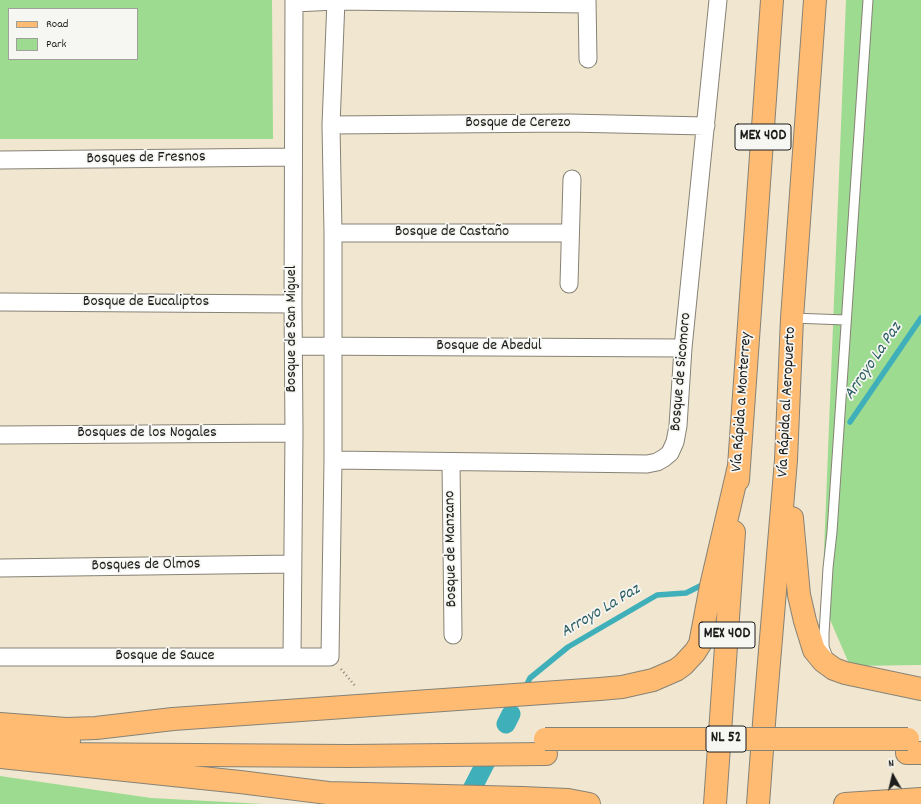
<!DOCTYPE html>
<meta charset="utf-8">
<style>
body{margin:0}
#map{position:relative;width:921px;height:804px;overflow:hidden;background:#f1e7d0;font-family:Dekko,sans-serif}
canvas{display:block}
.legend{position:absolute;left:8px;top:8px;width:130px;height:52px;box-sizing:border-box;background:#f6f6f2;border:1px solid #9f9f9c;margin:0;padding:5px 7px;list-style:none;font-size:12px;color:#1c1c1c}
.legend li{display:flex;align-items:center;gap:8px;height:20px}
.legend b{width:20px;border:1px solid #9f9f9c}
.north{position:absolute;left:873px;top:756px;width:40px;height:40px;-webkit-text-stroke:3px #f6f6f2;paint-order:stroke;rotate:352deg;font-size:11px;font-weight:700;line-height:16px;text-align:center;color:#1c1c1c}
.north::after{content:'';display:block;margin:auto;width:14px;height:18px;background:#1c1c1c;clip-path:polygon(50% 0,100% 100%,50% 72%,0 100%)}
</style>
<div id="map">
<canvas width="921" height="804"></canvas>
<ul class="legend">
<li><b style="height:5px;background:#ffbb71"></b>Road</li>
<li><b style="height:11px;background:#9ddb90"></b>Park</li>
</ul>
<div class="north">N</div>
</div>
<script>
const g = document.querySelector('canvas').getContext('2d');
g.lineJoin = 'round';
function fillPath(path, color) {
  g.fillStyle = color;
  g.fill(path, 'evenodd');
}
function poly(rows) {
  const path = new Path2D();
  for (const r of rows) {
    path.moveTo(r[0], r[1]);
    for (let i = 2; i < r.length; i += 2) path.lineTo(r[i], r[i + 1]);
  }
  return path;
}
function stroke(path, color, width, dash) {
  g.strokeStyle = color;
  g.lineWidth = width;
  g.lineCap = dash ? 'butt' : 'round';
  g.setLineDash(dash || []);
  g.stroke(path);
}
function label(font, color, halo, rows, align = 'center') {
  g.font = font + ' Dekko,sans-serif';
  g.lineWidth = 3.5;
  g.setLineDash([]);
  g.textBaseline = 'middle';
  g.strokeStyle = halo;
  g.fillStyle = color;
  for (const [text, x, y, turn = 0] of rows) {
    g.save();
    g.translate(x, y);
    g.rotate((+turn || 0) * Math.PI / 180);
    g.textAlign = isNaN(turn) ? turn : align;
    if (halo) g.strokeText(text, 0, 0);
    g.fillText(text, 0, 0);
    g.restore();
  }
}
const green = poly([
 [0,0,272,0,273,139,0,139],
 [9,9,137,9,137,59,9,59],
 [846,0,921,0,921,665,850,666,822,601],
 [0,776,151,798,264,804,0,804]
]);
const stream = poly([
 [850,422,921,318],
 [524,690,530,678,568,647,657,595,686,593,706,583]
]);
const canal = poly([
 [506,724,511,714],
 [470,793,489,756]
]);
const path = poly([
 [341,669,356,687]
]);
const lane = poly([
 [792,318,846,320],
 [828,657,824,647,824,634,828,568,832,532,868,0]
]);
const street = poly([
 [587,0,588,59],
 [294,3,336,1,587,4],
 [331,125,568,123,706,126],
 [0,160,293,157],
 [333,233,570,233],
 [569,284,572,179],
 [0,302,293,304],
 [294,346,683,348],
 [0,435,294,433],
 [333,460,647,464,657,462,664,458,670,453,675,442,678,426,683,348,718,0],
 [451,462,453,635],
 [0,568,292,564],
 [0,657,330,657,333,460,333,233,331,125,336,0],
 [292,657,294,433,293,304,294,0]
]);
const primary = poly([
 [0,738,69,741],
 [907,753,921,753],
 [45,754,349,756,546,754]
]);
const highway = poly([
 [738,480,772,0],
 [792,518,799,595,805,621,814,650,823,661,834,669,845,673,921,689],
 [0,724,66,729,96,728,173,719,600,689,622,687,653,680,676,670,683,665,695,652,700,644,711,586,739,466],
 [0,757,240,782,328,793,522,798,568,800,589,804],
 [715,804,734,532],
 [758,804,765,710,786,460,792,318,815,0],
 [845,804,921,799]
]);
const primaryBridge = poly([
 [545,739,908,739]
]);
const shields = [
 [763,137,56],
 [727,635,56],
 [726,739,40]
];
const shieldNames = [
 ["MEX 40D",763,137],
 ["MEX 40D",727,635],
 ["NL 52",726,739]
];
const streetNames = [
 ["Bosque de Cerezo",518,124],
 ["Bosques de Fresnos",146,159,-1],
 ["Bosque de Castaño",452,233],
 ["Bosque de Eucaliptos",146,303],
 ["Bosque de San Miguel",293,329,-90],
 ["Bosque de Abedul",489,347],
 ["Bosque de Sicomoro",682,372,-85],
 ["Vía Rápida a Monterrey",743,402,-86],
 ["Vía Rápida al Aeropuerto",788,402,-87],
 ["Bosques de los Nogales",147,434],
 ["Bosque de Manzano",452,549,-91],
 ["Bosques de Olmos",146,566,-1],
 ["Bosque de Sauce",165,657]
];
const waterNames = [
 ["Arroyo La Paz",874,362,-56],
 ["Arroyo La Paz",601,612,-31]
];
fillPath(green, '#9ddb90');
stroke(stream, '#3fafba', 5.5);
stroke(canal, '#3fafba', 19);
stroke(lane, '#868276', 11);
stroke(street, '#868276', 19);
stroke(primary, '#868276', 24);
stroke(highway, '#868276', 24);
stroke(path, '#868276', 2.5, [1, 3]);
stroke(lane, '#fff', 9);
stroke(street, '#fff', 17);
stroke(primary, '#ffbb71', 22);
stroke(highway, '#ffbb71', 22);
stroke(primaryBridge, '#868276', 24, []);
stroke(primaryBridge, '#ffbb71', 22);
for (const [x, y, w] of shields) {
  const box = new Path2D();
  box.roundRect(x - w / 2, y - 13, w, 26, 3);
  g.fillStyle = '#f6f6f2';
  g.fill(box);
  stroke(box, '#1c1c1c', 1);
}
label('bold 15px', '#1c1c1c', null, shieldNames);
label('16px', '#1c1c1c', '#f6f6f2', streetNames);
label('italic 17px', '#2c5e63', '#f6f6f2', waterNames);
</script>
